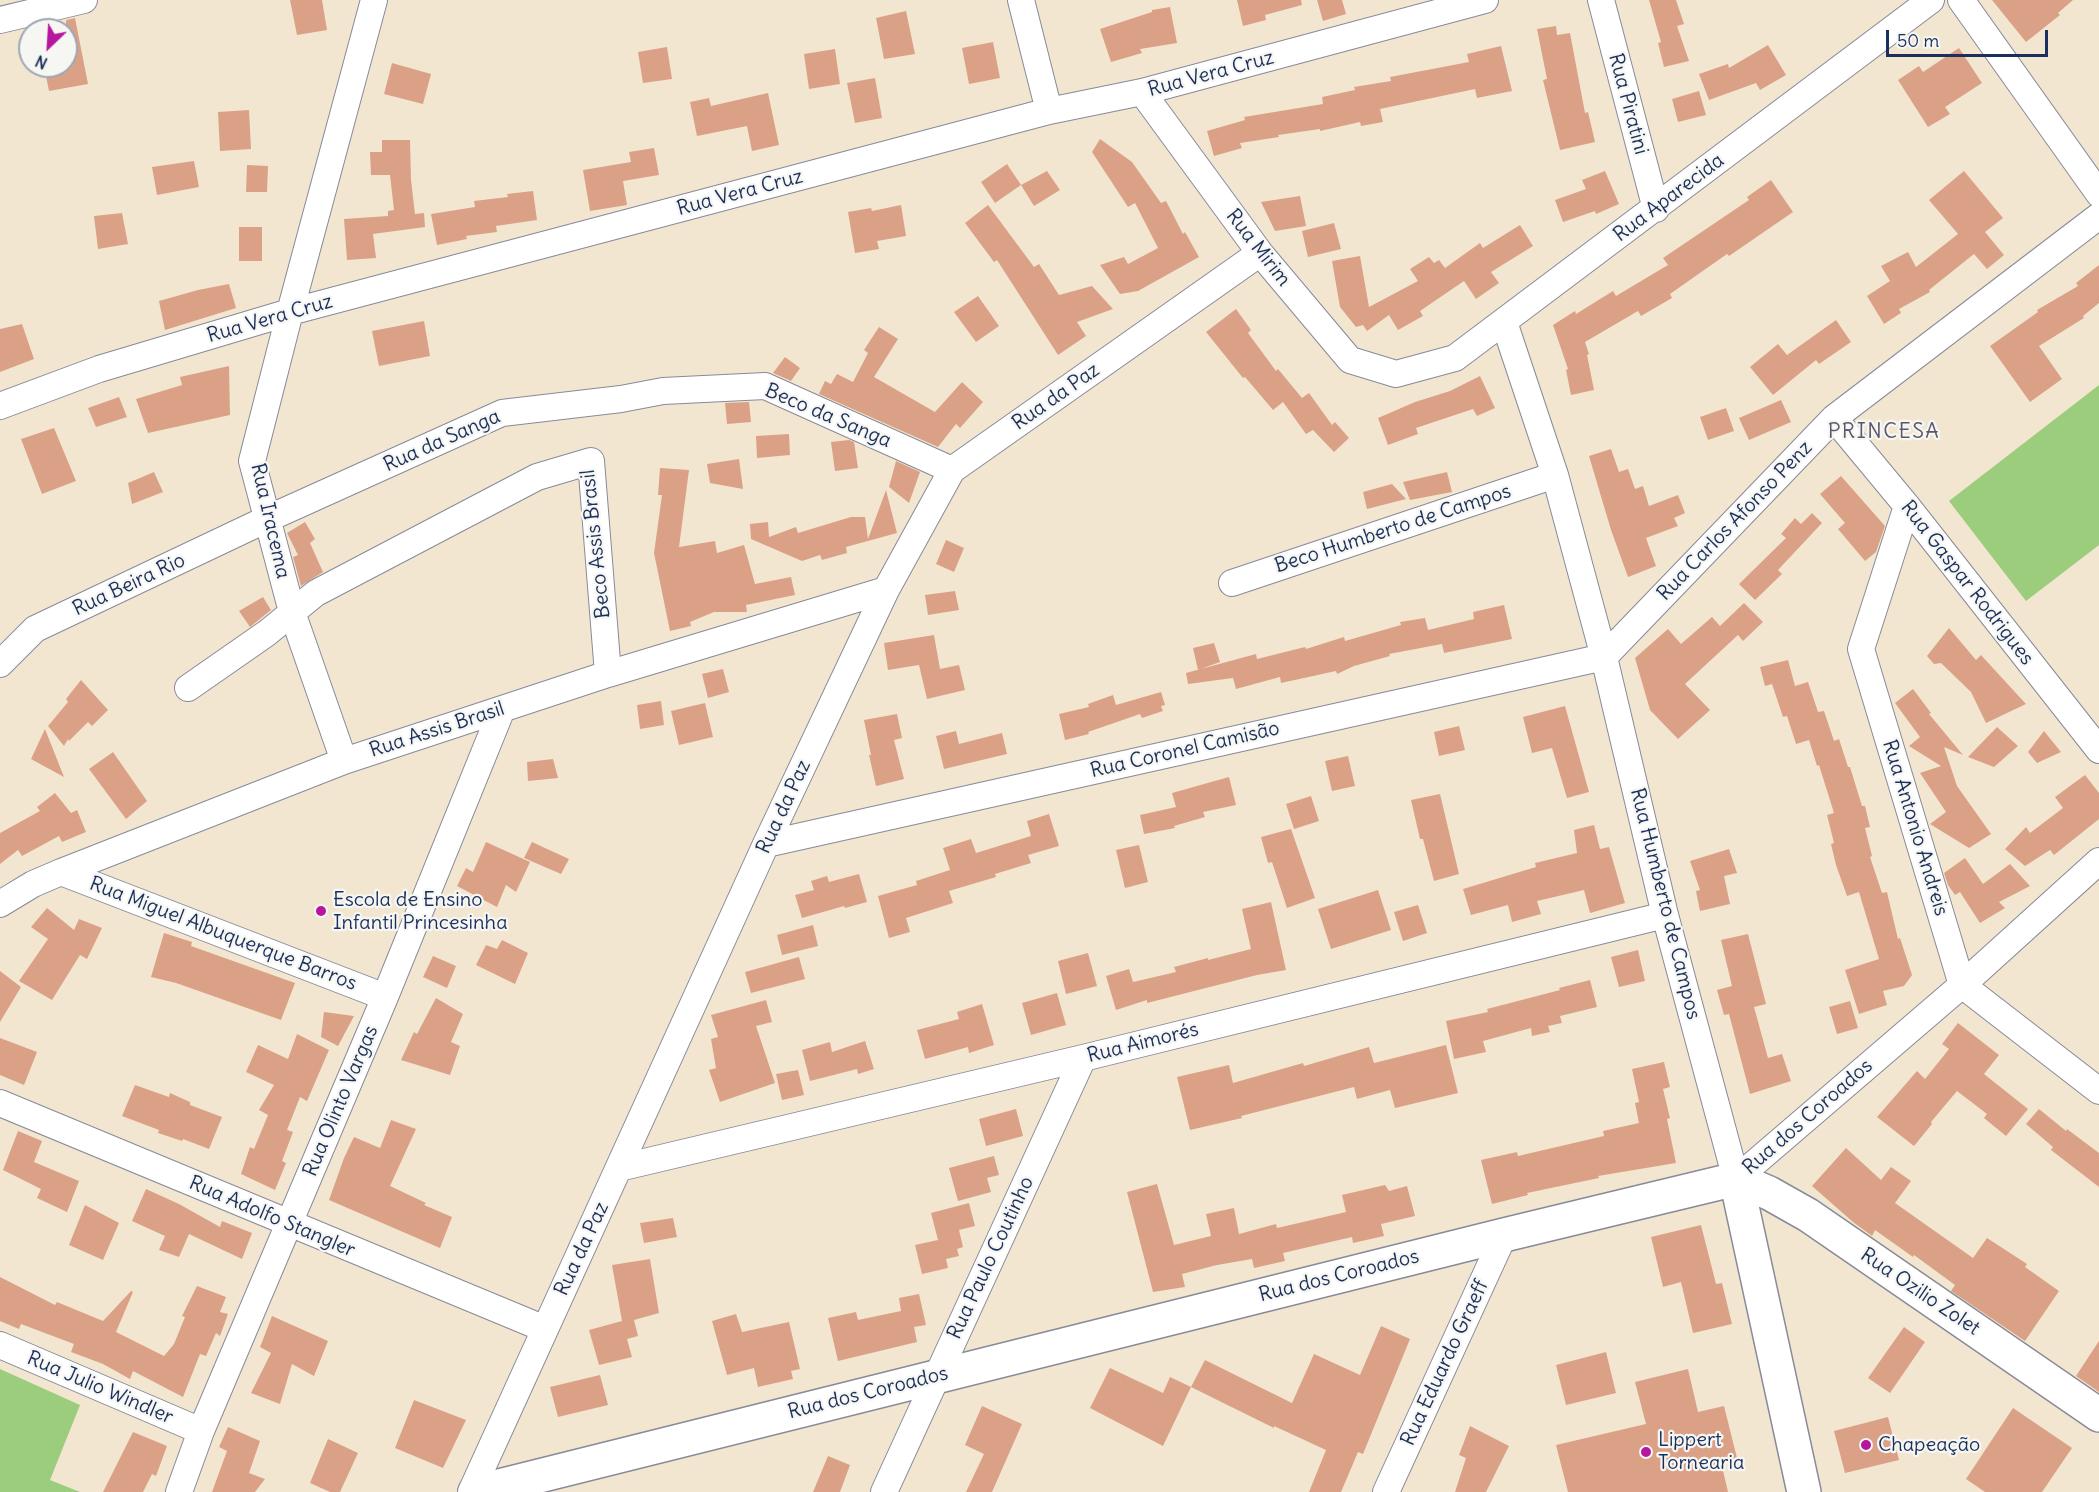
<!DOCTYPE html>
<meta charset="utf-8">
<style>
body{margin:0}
#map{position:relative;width:2099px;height:1492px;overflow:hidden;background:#f3e6d1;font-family:Delius,sans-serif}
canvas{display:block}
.north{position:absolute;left:18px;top:18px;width:60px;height:60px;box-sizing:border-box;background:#f6f6f2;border:2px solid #9ea6b7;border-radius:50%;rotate:205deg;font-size:16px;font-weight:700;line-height:24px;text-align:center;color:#1b2f5e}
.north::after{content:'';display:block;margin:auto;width:21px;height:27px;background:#b5179e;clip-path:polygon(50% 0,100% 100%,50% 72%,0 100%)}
.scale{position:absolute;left:1886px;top:30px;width:162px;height:27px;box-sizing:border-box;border:3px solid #1b2f5e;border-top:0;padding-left:8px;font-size:18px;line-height:21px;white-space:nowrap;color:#1b2f5e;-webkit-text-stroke:4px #f6f6f2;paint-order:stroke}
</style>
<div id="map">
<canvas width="2099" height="1492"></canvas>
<div class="north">N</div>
<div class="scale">50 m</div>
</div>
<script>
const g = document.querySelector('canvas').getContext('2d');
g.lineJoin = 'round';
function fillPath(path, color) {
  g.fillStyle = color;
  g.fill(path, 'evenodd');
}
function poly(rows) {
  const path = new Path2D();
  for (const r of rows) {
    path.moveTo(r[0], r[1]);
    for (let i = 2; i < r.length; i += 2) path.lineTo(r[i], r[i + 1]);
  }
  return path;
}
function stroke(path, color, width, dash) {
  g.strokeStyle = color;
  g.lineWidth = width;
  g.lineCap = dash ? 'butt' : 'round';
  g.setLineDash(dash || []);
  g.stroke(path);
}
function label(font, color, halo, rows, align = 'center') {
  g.font = font + ' Delius,sans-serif';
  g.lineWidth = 4.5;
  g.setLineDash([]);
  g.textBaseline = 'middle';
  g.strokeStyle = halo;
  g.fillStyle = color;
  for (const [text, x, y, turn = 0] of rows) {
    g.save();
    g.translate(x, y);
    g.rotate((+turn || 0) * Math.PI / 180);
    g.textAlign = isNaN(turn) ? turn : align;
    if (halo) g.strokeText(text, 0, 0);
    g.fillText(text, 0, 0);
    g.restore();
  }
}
const green = poly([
 [2099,385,2099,545,2026,601,1949,501],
 [0,1369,80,1405,50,1480,80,1492,0,1492]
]);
const building = poly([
 [290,0,322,0,327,30,297,35],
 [1237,0,1301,0,1302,5,1265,15,1266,20,1243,26],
 [1317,0,1342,0,1346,14,1323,21],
 [1649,0,1676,0,1684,24,1677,26,1689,61,1664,67,1658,43,1661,42],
 [1992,0,2073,0,2058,13,2060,15,2026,42],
 [1170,7,1177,43,1140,49,1142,53,1111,62,1100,29,1152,12,1152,10],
 [906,11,915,54,884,59,876,18],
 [75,18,88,84,49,91,44,66,66,66,66,20],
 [1556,26,1557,35,1570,33,1585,113,1588,112,1595,142,1560,150,1543,80,1547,79,1537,29],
 [993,42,1000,78,969,84,962,48],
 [1768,45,1786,75,1760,90,1756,83,1709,100,1699,74,1728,64,1729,68],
 [1501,46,1512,91,1477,98,1475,89,1380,109,1383,122,1361,126,1360,122,1320,131,1320,129,1278,135,1279,137,1240,143,1242,148,1214,156,1207,131,1245,120,1244,117,1323,104,1322,97,1355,90,1354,87,1391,81,1390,77,1469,62,1467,54],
 [667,47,672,79,643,83,638,52],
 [1959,48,1982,83,1945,107,1950,114,1928,127,1898,80,1919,66,1923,72],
 [835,49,840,84,809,89,804,54],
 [392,63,431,74,423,104,384,94],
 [875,78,882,118,855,123,847,83],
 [1699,91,1706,115,1678,122,1672,99],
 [768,93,779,145,752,151,747,126,697,136,690,102,709,98,711,106],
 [249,110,251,149,220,151,218,112],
 [1100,139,1132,162,1161,203,1166,201,1183,234,1185,232,1199,257,1138,291,1120,294,1100,265,1124,257,1128,264,1158,248,1135,203,1128,207,1092,152],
 [382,140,410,140,411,180,415,214,424,213,425,227,373,234,376,258,347,260,344,219,388,216,388,211,394,210,390,175,371,175,370,152,382,152],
 [654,148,659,175,623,181,627,205,590,211,583,170,631,162,629,152],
 [194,161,199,187,157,195,152,167],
 [1007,164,1021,185,995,203,981,182],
 [247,165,268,166,267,192,246,192],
 [1047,171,1060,190,1034,206,1021,185],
 [1605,171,1619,204,1596,214,1595,211,1563,222,1555,200,1586,189,1582,180],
 [1964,171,2003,218,1985,232,2004,255,1987,269,1974,254,1929,290,1930,292,1899,309,1901,313,1884,324,1867,296,1890,281,1881,266,1908,252,1916,267,1958,234,1929,200],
 [1771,180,1793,212,1729,256,1727,254,1670,294,1672,298,1641,316,1638,311,1585,342,1589,354,1587,355,1594,390,1571,395,1566,370,1568,369,1553,325,1575,311,1576,314,1613,291,1616,296,1668,265,1663,258,1749,200,1747,197],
 [533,191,537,220,496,226,497,232,466,236,467,239,437,245,431,214,475,207,474,201,508,197,507,194],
 [1300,196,1306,226,1275,231,1261,202],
 [901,205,906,236,877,241,879,249,855,253,848,212,871,208,872,211],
 [988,205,1034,267,1039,264,1059,295,1092,286,1113,309,1077,322,1086,336,1058,355,997,260,994,262,965,223],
 [122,213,128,244,98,249,94,216],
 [1334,223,1341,249,1308,257,1302,231],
 [1520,225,1533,246,1491,272,1499,283,1476,299,1464,281,1420,311,1423,316,1398,330,1389,315,1367,331,1363,325,1356,327,1340,307,1332,261,1360,256,1369,307,1418,281,1410,269,1429,257,1434,263,1439,260,1445,268,1480,243,1483,248],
 [239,227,262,227,262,261,239,261],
 [2099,265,2099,303,2083,316,2084,318,2039,346,2062,379,2030,402,1990,346,2038,312,2037,310,2078,286,2076,283],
 [229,284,236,308,165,330,159,301,198,290],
 [978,296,999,326,976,342,954,312],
 [1236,309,1251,330,1248,333,1276,371,1278,369,1302,398,1309,393,1332,425,1335,422,1349,438,1334,452,1313,430,1306,434,1283,402,1273,410,1245,377,1243,378,1206,332],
 [1836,320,1851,342,1819,364,1816,360,1773,395,1750,367,1778,344,1787,355],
 [424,321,430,356,379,366,372,331],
 [22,324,34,359,0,372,0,329],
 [879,327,898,339,874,377,935,412,962,382,983,402,960,428,956,424,938,447,819,394,825,381,831,384,837,374,853,382,868,353,864,350],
 [785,357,800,368,791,381,773,373],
 [229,366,230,415,148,433,136,399,182,385,180,377],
 [1480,376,1495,408,1477,416,1473,409,1416,428,1418,434,1388,445,1378,418,1415,402,1450,391],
 [119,397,127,417,96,427,88,408],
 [1781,400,1791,422,1749,440,1739,418],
 [749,402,751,422,727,424,725,403],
 [1726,408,1734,431,1708,440,1700,417],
 [54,428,76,481,42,494,21,439],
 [789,434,790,455,757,458,756,436],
 [849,440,854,442,858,468,835,471,831,442],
 [1611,449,1619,472,1628,469,1635,489,1643,486,1649,506,1678,495,1685,513,1674,518,1678,526,1646,538,1656,566,1628,577,1611,530,1589,456],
 [739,459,743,489,710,483,707,464],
 [896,461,920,472,909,503,889,487],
 [660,468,689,470,679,547,715,541,717,553,744,545,755,584,791,577,795,595,746,605,747,612,714,612,690,622,691,626,670,631,654,553,662,495,658,495],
 [154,472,163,492,132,504,128,483],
 [1447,472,1452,492,1410,500,1403,482],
 [1841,476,1885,526,1876,552,1865,561,1838,529,1845,523,1820,494],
 [1392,484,1406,499,1367,509,1363,492],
 [886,490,897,533,846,547,847,553,822,560,820,555,802,561,751,539,750,524,768,522,769,537,796,527,798,533,851,517,865,517,868,539],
 [1812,513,1822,523,1778,570,1782,574,1755,600,1739,584,1786,538,1781,534,1795,518,1801,524],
 [305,522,315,539,310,543,323,572,301,586,293,557,298,555,287,533],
 [946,540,964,548,954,572,936,564],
 [955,591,959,610,928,615,925,595],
 [263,597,271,610,250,627,239,611],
 [1744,603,1763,622,1743,641,1738,635,1685,684,1710,710,1678,739,1650,710,1635,658,1668,629,1681,644,1712,617,1720,626],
 [1504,605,1512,639,1444,653,1442,644,1389,654,1390,656,1354,666,1337,674,1336,671,1281,683,1280,677,1236,689,1233,678,1188,684,1186,673,1256,654,1257,659,1305,647,1306,649,1344,637,1345,641,1401,625,1400,622,1425,618,1428,630,1474,619,1473,612],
 [1949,628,1976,660,1981,655,2026,704,1986,723,1971,692,1941,663,1934,664,1927,656],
 [934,635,940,669,959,665,965,690,927,699,919,665,888,670,884,643],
 [1214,643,1220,662,1198,670,1193,648],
 [1788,660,1795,686,1808,682,1818,712,1824,711,1834,741,1839,739,1848,767,1850,767,1862,806,1865,806,1870,827,1865,828,1872,856,1870,857,1882,893,1887,892,1898,939,1900,938,1912,975,1904,986,1883,991,1887,1005,1859,1014,1845,970,1879,959,1859,892,1847,896,1836,865,1831,844,1834,843,1827,815,1834,813,1819,765,1817,766,1809,740,1796,744,1787,716,1783,717,1772,684,1765,686,1760,667],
 [723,669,729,692,708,698,702,674],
 [81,680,108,710,92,726,88,722,69,741,68,739,64,746,48,726,68,702,66,699],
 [1913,689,1931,713,1929,714,1963,755,1944,747,1957,786,1991,834,1969,848,1930,824,1946,812,1920,773,1941,766,1909,746,1920,737,1895,703],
 [1161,692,1165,705,1161,706,1163,711,1142,718,1140,714,1088,732,1089,734,1065,740,1059,714,1089,707,1088,704,1113,695,1116,705],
 [661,701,664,725,640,729,637,705],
 [705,703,713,737,679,745,671,711],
 [1565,706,1589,792,1567,798,1552,748,1532,753,1523,717],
 [897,714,902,738,894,740,904,779,876,786,869,755,871,755,864,720],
 [1459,726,1465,750,1439,756,1434,732],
 [1997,727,2018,746,1994,767,1968,757],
 [45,729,64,777,31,759],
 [956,731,959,744,1002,733,1007,754,944,769,936,736],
 [2044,731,2061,752,2037,763,2028,752],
 [113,752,147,801,126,819,89,769],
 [1348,756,1355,786,1332,791,1325,761],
 [553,759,558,778,528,781,527,762],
 [2085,775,2099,793,2099,819,2054,855,2050,850,2025,866,2005,849,2026,827,2030,833,2063,808,2055,797],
 [1229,777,1236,805,1203,812,1205,817,1174,826,1175,828,1144,834,1140,815,1176,807,1172,793],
 [55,793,71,813,77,810,86,832,62,842,59,836,22,856,18,850,0,864,0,833,40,811,37,807],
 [1440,794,1459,874,1434,881,1423,839,1420,839,1411,800],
 [1311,796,1319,821,1294,829,1286,804],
 [1049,814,1059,846,1028,855,1031,863,995,874,996,877,949,891,953,903,906,918,910,932,889,938,878,896,917,885,916,881,950,870,943,848,971,839,976,853,1031,836,1027,821],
 [1594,825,1600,849,1609,847,1625,903,1590,913,1584,890,1537,901,1541,914,1512,922,1508,905,1471,915,1463,889,1536,867,1535,863,1577,853,1574,830],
 [1291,829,1315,898,1287,908,1272,862,1268,863,1261,837],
 [486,842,530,862,516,892,506,885,497,907,457,886,466,868,473,872],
 [532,842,569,859,561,874,524,858],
 [1139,845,1148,882,1125,888,1116,850],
 [1729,849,1737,873,1724,876,1730,904,1700,911,1696,891,1700,890,1690,861],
 [1965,858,1983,884,2010,864,2030,886,1999,902,2005,908,1980,923,1960,892,1955,895,1948,885,1944,873],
 [859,874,867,902,845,908,844,906,802,918,795,895,814,890,811,881,827,876,829,882],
 [1378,890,1391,930,1331,949,1318,909],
 [1271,902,1286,970,1257,975,1147,1003,1147,1000,1116,1010,1106,976,1129,969,1133,982,1176,972,1174,967,1208,958,1208,960,1251,949,1242,909],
 [1418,905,1427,933,1403,941,1394,912],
 [47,908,74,930,79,919,102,928,87,959,80,955,52,1000,19,981,48,939,31,927],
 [813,925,818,946,782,955,777,935],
 [164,933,192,942,191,946,295,983,281,1020,176,983,151,977],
 [1748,934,1766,1004,1754,1007,1768,1058,1782,1054,1791,1081,1750,1094,1729,1014,1724,1015,1717,990,1732,986,1721,940],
 [502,940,528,953,515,984,476,965,486,945,497,949],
 [1638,950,1645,981,1619,987,1611,957],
 [1088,953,1097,986,1066,994,1058,961],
 [433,956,456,966,447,988,423,977],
 [799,957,805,979,751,993,745,972],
 [0,971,21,987,0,1022],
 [1590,980,1597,1007,1560,1016,1562,1023,1548,1026,1550,1032,1532,1036,1531,1028,1483,1041,1486,1052,1454,1059,1446,1021,1488,1012,1487,1009,1560,990,1559,988],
 [1057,993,1066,1025,1031,1035,1022,1003],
 [436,998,463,1014,451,1042,460,1046,450,1075,401,1060,414,1032,417,1034],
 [766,1000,772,1022,756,1026,775,1083,720,1102,709,1070,716,1068,711,1039,718,1037,711,1015],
 [1850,1001,1858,1028,1837,1034,1829,1007],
 [982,1004,994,1045,969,1053,968,1047,925,1059,917,1030,959,1019,957,1012],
 [324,1012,354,1016,338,1046,321,1037],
 [1958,1023,1999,1055,1984,1074,2028,1109,2006,1136,1984,1118,1987,1114,1957,1091,1931,1122,1932,1124,1914,1146,1877,1117,1917,1071,1925,1079,1949,1049,1942,1044],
 [297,1034,329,1050,307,1101,300,1097,287,1130,293,1132,282,1161,286,1163,275,1190,241,1174,250,1147,254,1149,268,1115,259,1110,274,1085,246,1072,258,1045,288,1059],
 [0,1038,37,1052,24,1085,0,1075],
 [865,1041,874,1069,858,1074,857,1069,810,1081,802,1050,830,1042,832,1052],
 [1446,1045,1458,1093,1395,1108,1390,1090,1357,1099,1354,1087,1241,1116,1242,1118,1190,1130,1177,1077,1229,1065,1233,1083,1303,1063,1304,1066,1369,1047,1374,1063],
 [1664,1062,1670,1087,1663,1089,1670,1118,1667,1119,1676,1163,1598,1176,1599,1178,1527,1193,1528,1195,1492,1204,1481,1160,1517,1152,1518,1156,1604,1136,1603,1131,1639,1123,1635,1103,1639,1102,1632,1069],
 [798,1070,804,1095,782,1100,776,1074],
 [135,1085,169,1097,170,1093,190,1102,190,1105,222,1117,209,1149,183,1139,182,1141,158,1133,159,1130,122,1116],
 [1016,1109,1023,1136,986,1146,979,1119],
 [2039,1109,2066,1131,2067,1129,2099,1153,2099,1187,2051,1150,2053,1147,2026,1124],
 [391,1120,416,1129,390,1186,426,1203,424,1205,452,1217,440,1248,329,1200,344,1158,354,1137,380,1148],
 [18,1131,42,1141,34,1162,79,1181,67,1212,37,1198,41,1189,3,1170],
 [1846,1148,1881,1180,1891,1167,1911,1181,1895,1203,1973,1258,1987,1238,2027,1264,2025,1267,2059,1291,2025,1341,1951,1291,1955,1285,1914,1255,1913,1257,1875,1230,1872,1236,1853,1222,1812,1186],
 [994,1156,999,1175,987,1178,991,1192,958,1201,949,1168],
 [1157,1184,1174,1245,1211,1236,1206,1214,1234,1208,1239,1234,1276,1224,1277,1228,1346,1212,1342,1195,1385,1185,1389,1191,1407,1186,1415,1216,1381,1224,1384,1236,1353,1243,1352,1237,1283,1253,1285,1261,1254,1268,1252,1259,1217,1265,1182,1274,1185,1287,1153,1292,1127,1192],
 [146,1189,179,1204,220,1227,222,1221,252,1233,242,1259,189,1234,179,1257,159,1250,165,1236,132,1221],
 [969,1203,975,1226,959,1230,963,1247,957,1249,959,1256,946,1259,948,1268,922,1274,915,1245,938,1240,931,1213],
 [85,1205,119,1223,103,1260,69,1245],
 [673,1218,677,1237,644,1243,640,1223],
 [1701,1225,1716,1284,1722,1283,1732,1324,1693,1333,1681,1282,1663,1287,1651,1237],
 [650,1259,659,1313,634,1320,638,1336,627,1339,632,1357,599,1365,589,1330,622,1321,612,1265],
 [0,1277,55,1305,57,1302,103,1321,131,1291,133,1292,116,1332,164,1356,174,1344,185,1317,182,1316,197,1286,226,1297,220,1312,228,1314,220,1336,216,1333,206,1356,200,1354,183,1397,133,1371,130,1379,103,1364,71,1352,74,1344,21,1324,19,1329,0,1321],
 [919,1294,926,1325,914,1327,917,1342,838,1361,828,1318,856,1312,858,1320,901,1311,899,1298],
 [736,1314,742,1332,789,1322,800,1369,791,1371,793,1379,758,1387,754,1368,727,1375,712,1321],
 [272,1316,328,1341,314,1376,292,1364,280,1404,251,1393,271,1353,260,1347],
 [1381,1326,1410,1339,1363,1454,1358,1452,1341,1492,1309,1492,1326,1450,1274,1426,1274,1428,1191,1387,1205,1360,1292,1403,1314,1354,1360,1375],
 [1904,1327,1925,1342,1890,1393,1868,1378],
 [2099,1341,2099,1392,2076,1376],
 [1606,1352,1616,1393,1566,1405,1556,1365],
 [1110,1368,1163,1393,1170,1377,1191,1387,1163,1446,1090,1408],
 [1688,1369,1698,1412,1724,1406,1737,1458,1721,1462,1728,1492,1568,1492,1556,1445,1646,1424,1635,1382],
 [600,1375,608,1405,558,1417,550,1387],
 [414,1400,466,1420,443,1468,395,1448],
 [982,1406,1022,1424,992,1492,966,1492,984,1454,965,1445],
 [2013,1408,2072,1448,2042,1492,1985,1492,1966,1479],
 [1888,1417,1899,1460,1845,1473,1834,1431],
 [1470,1426,1509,1446,1486,1492,1455,1492,1466,1458,1459,1455],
 [228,1427,260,1441,249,1473,265,1479,255,1492,212,1492,227,1451,219,1447],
 [133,1432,167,1446,156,1476,152,1474,143,1492,103,1492],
 [328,1439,358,1453,340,1492,330,1492,310,1483],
 [828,1456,850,1465,840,1492,813,1492]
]);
const street = poly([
 [1021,0,1049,111],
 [1601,0,1656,209],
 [1961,0,2099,194],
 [0,20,84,0],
 [1142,92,1260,253,1350,360,1396,374,1455,358,1931,0],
 [1504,322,1555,475,1604,657,1665,915,1736,1179,1962,985,2099,861],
 [0,406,99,369,290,312,1049,111,1142,92,1485,0],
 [1834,418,1907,506,2099,750],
 [1907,506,1861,649,1962,985,2099,1091],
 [1232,583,1555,475],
 [1604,657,1834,418,2099,216],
 [0,664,35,629,267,519,502,413,621,399,663,391,765,386,952,470],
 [188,688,267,633,316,593,537,477,591,461,608,674],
 [344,761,292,612,252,461,290,312,374,0],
 [766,844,1604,657],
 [61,872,385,997],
 [0,904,33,884,61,872,344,761,608,674,886,590],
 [0,1103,545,1329],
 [619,1168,1083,1058,1665,915],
 [0,1345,201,1431],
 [179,1492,201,1431,385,997,502,709],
 [471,1492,766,844,886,590,952,470,1260,253],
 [884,1492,1083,1058],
 [1386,1492,1504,1235]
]);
const secondary = poly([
 [1736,1179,1769,1193,1808,1215,2099,1415],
 [1736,1179,1804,1492],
 [475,1492,1504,1235,1736,1179]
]);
const markers = [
 [321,911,6,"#b5179e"],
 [1866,1445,6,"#b5179e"],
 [1646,1452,6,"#b5179e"]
];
const streetNames = [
 ["Rua Vera Cruz",1211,74,-15],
 ["Rua Piratini",1628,104,75],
 ["Rua Vera Cruz",740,193,-15],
 ["Rua Aparecida",1669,198,-37],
 ["Rua Mirim",1258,248,52],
 ["Rua Vera Cruz",270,319,-16],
 ["Rua da Paz",1056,397,-35],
 ["Beco da Sanga",828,416,23],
 ["Rua da Sanga",442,441,-24],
 ["Rua Iracema",270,521,77],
 ["Rua Carlos Afonso Penz",1735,521,-46],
 ["Beco Humberto de Campos",1393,529,-18],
 ["Beco Assis Brasil",596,544,-96],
 ["Rua Gaspar Rodrigues",1967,583,52],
 ["Rua Beira Rio",129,585,-25],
 ["Rua Assis Brasil",437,730,-18],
 ["Rua Coronel Camisão",1185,750,-13],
 ["Rua da Paz",784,807,-65],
 ["Rua Antonio Andreis",1915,828,73],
 ["Rua Humberto de Campos",1665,904,76],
 ["Rua Miguel Albuquerque Barros",223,934,21],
 ["Rua Aimorés",1143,1043,-14],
 ["Rua Olinto Vargas",341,1101,-67],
 ["Rua dos Coroados",1808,1117,-41],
 ["Rua Adolfo Stangler",272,1217,23],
 ["Rua da Paz",582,1249,-65],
 ["Rua Paulo Coutinho",991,1258,-65],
 ["Rua dos Coroados",1339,1276,-14],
 ["Rua Ozilio Zolet",1920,1292,34],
 ["Rua Eduardo Graeff",1445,1363,-65],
 ["Rua Julio Windler",100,1388,23],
 ["Rua dos Coroados",868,1393,-14]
];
const poiNames = [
 ["Escola de Ensino",333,900],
 ["Infantil Princesinha",333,923],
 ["Lippert",1658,1440],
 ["Tornearia",1658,1463],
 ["Chapeação",1878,1445]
];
const neighbourhoodNames = [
 ["PRINCESA",1884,432]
];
fillPath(green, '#9bcd7d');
fillPath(building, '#dba186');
stroke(street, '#878a98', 28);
stroke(secondary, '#878a98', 36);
stroke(street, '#fff', 26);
stroke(secondary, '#fff', 33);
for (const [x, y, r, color] of markers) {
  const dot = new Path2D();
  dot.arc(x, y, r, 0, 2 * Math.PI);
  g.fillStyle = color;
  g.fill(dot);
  stroke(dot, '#f6f6f2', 2);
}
label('20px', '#1b2f5e', '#f6f6f2', streetNames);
label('20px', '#1b2f5e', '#f6f6f2', poiNames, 'left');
g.letterSpacing = '1.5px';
label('21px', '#5e576c', '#f6f6f2', neighbourhoodNames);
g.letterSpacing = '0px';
</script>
